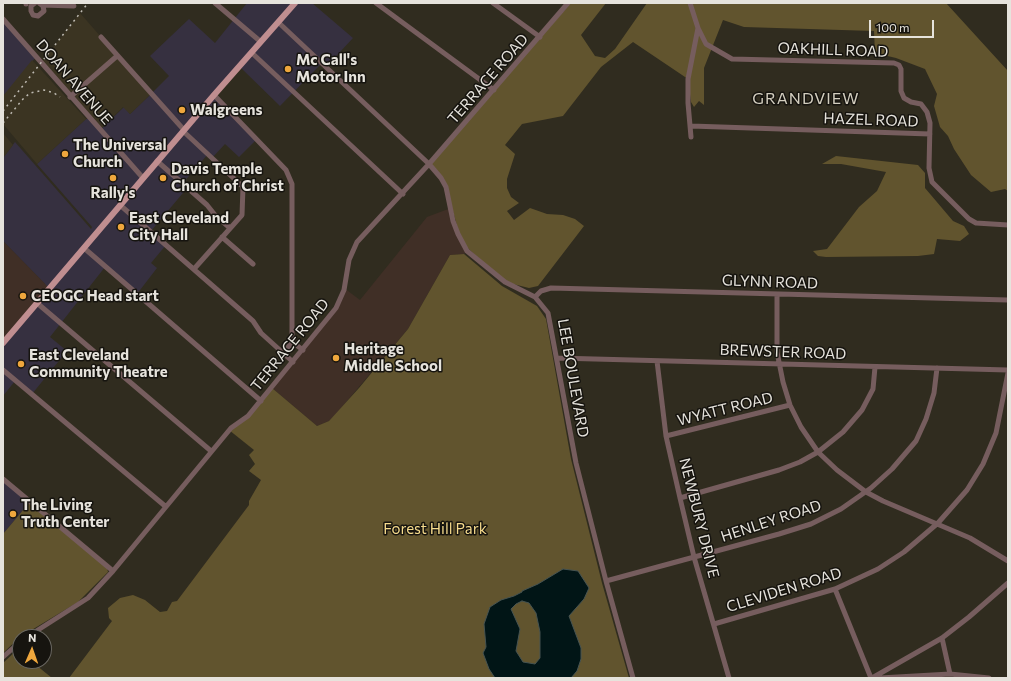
<!DOCTYPE html>
<style>
body{margin:0}
#map{position:relative;width:1011px;height:681px;overflow:hidden;background:#302c1f;font-family:Commissioner,sans-serif}
canvas{display:block}
.frame{position:absolute;inset:0;border:4px solid #e6e3dc;pointer-events:none}
.north{position:absolute;left:12px;top:629px;width:40px;height:40px;box-sizing:border-box;background:#16140f;border:1px solid #696761;border-radius:50%;rotate:2deg;font-size:11px;font-weight:700;line-height:16px;text-align:center;color:#e6e3dc}
.north::after{content:'';display:block;margin:auto;width:14px;height:18px;background:#efa73d;clip-path:polygon(50% 0,100% 100%,50% 72%,0 100%)}
.scale{position:absolute;left:869px;top:20px;width:65px;height:18px;box-sizing:border-box;border:2px solid #e6e3dc;border-top:0;padding-left:5px;font-size:12px;line-height:14px;white-space:nowrap;color:#e6e3dc;-webkit-text-stroke:3px #16140f;paint-order:stroke}
</style>
<div id="map">
<canvas width="1011" height="681"></canvas>
<div class="frame"></div>
<div class="north">N</div>
<div class="scale">100 m</div>
</div>
<script>
const g = document.querySelector('canvas').getContext('2d');
g.lineJoin = 'round';
function fillPath(path, color) {
  g.fillStyle = color;
  g.fill(path, 'evenodd');
}
function poly(rows) {
  const path = new Path2D();
  for (const r of rows) {
    path.moveTo(r[0], r[1]);
    for (let i = 2; i < r.length; i += 2) path.lineTo(r[i], r[i + 1]);
  }
  return path;
}
function stroke(path, color, width, dash) {
  g.strokeStyle = color;
  g.lineWidth = width;
  g.lineCap = dash ? 'butt' : 'round';
  g.setLineDash(dash || []);
  g.stroke(path);
}
function label(font, color, halo, rows, align = 'center') {
  g.font = font + ' Commissioner,sans-serif';
  g.lineWidth = 3;
  g.setLineDash([]);
  g.textBaseline = 'middle';
  g.strokeStyle = halo;
  g.fillStyle = color;
  for (const [text, x, y, turn = 0] of rows) {
    g.save();
    g.translate(x, y);
    g.rotate((+turn || 0) * Math.PI / 180);
    g.textAlign = isNaN(turn) ? turn : align;
    if (halo) g.strokeText(text, 0, 0);
    g.fillText(text, 0, 0);
    g.restore();
  }
}
const commercial = poly([
 [247,3,312,3,353,38,326,67,322,63,280,106,240,67,214,96,256,140,239,157,225,144,212,158,208,154,183,183,188,187,151,231,166,245,151,263,157,268,137,294,105,267,50,337,67,351,32,394,15,381,3,396,3,335,45,284,3,241,3,158,15,142,91,229,92,227,37,164,86,119,90,119,100,130,124,107,130,114,151,94,169,76,150,56,189,19,215,43],
 [3,19,36,57,3,97],
 [3,479,30,502,3,534]
]);
const built = poly([
 [80,13,151,94,130,114,123,107,100,130,41,63],
 [32,60,86,119,37,164,3,124,3,96],
 [3,133,13,145,3,158]
]);
const education = poly([
 [451,208,467,251,464,254,450,255,408,329,336,414,329,421,317,426,272,388,336,309,344,288,360,300,427,217],
 [3,241,49,288,3,343]
]);
const green = poly([
 [571,3,606,3,581,35,595,56,605,58,615,49,647,3,946,3,1008,71,1008,191,1005,189,991,192,971,175,954,149,948,136,940,127,934,106,937,94,925,69,896,58,875,53,874,31,744,27,723,20,704,68,704,105,699,101,694,107,691,102,688,79,633,42,601,67,563,116,522,124,505,145,515,154,507,179,507,188,511,197,519,203,507,211,514,220,530,208,547,214,563,215,575,219,584,226,538,286,529,288,505,282,462,243,446,187,429,164],
 [836,156,918,165,925,173,925,188,953,221,964,226,969,234,960,241,937,239,934,254,918,256,826,257,818,256,813,251,827,249,859,207,877,191,886,172,841,164,822,164],
 [464,254,502,286,537,306,546,319,571,459,602,583,629,678,69,678,112,621,109,618,108,608,120,598,133,595,145,600,160,612,167,611,172,602,177,601,249,505,249,501,261,480,249,471,255,464,249,455,254,450,229,430,248,416,272,388,317,426,329,421,359,388,408,329,450,255],
 [29,503,107,568,108,572,78,602,20,637,3,653,3,534],
 [17,650,20,653,20,661,31,661,52,678,3,678,3,663]
]);
const water = poly([
 [563,569,578,571,589,588,584,599,569,616,581,648,581,659,577,671,571,678,495,678,489,669,483,653,486,647,484,624,490,607,501,600,514,596,522,592,522,591,538,584,563,569],
 [522,601,529,603,536,613,540,632,540,658,535,664,523,662,516,651,520,629,511,609,516,604,522,601]
]);
const minor = poly([
 [35,3,31,6,31,11,33,15,38,16,44,11,43,6,39,3],
 [215,3,261,42],
 [376,3,494,90],
 [493,3,540,37],
 [690,3,698,28,688,79,688,103,691,137],
 [26,4,26,3],
 [42,5,74,6],
 [3,19,143,178],
 [278,22,429,164,441,178,446,187,453,221,458,234,467,251,505,282,535,297,548,313,576,463,606,581,633,678],
 [698,28,706,44,732,59,894,63,899,65,901,69,901,91,904,98,911,102,921,104,927,112,930,123,929,168,932,182,969,219,976,223,1008,225],
 [101,37,184,130],
 [252,53,403,194],
 [214,95,286,170,292,184,292,342,284,353],
 [70,97,117,56],
 [691,126,930,134],
 [183,131,243,187,242,215,194,269],
 [157,161,207,205,215,215,230,228],
 [120,205,253,321,261,333,293,362],
 [222,237,253,264],
 [84,248,261,401],
 [777,294,777,352,783,382,790,405,801,427,818,452,837,470,866,492,883,501,970,538,1008,561],
 [535,297,541,291,551,288,1008,300],
 [37,303,211,451],
 [292,342,303,350],
 [557,358,1008,370],
 [657,361,666,436,680,498,694,557,729,678],
 [3,370,165,506],
 [666,436,790,405],
 [3,479,113,571],
 [680,498,779,470,800,462,818,452,843,432,862,410,873,389,875,367],
 [606,581,779,534,811,524,841,509,871,488,892,469,916,441,926,419,934,393,937,368],
 [835,589,871,678],
 [714,624,835,589,878,569,904,552,938,523,967,490,983,464,996,433,1008,373],
 [27,637,88,598,113,571,231,428,248,416,336,308,344,290,349,260,357,242,429,164,568,3],
 [942,638,950,674],
 [3,657,20,642],
 [872,678,942,638,969,617,1008,583],
 [880,678,950,674,989,678]
]);
const major = poly([
 [3,343,214,95,295,3]
]);
const rail = poly([
 [3,111,88,3],
 [3,123,23,99,30,93,44,90,54,93,60,97]
]);
const markers = [
 [288,69,4,"#efa73d"],
 [182,110,4,"#efa73d"],
 [65,154,4,"#efa73d"],
 [113,178,4,"#efa73d"],
 [163,178,4,"#efa73d"],
 [121,227,4,"#efa73d"],
 [23,296,4,"#efa73d"],
 [336,358,4,"#efa73d"],
 [21,364,4,"#efa73d"],
 [13,514,4,"#efa73d"]
];
const streetNames = [
 ["OAKHILL ROAD",833,50,2],
 ["TERRACE ROAD",488,79,-49],
 ["DOAN AVENUE",74,82,49],
 ["HAZEL ROAD",871,120,2],
 ["GLYNN ROAD",770,282,2],
 ["TERRACE ROAD",290,345,-51],
 ["BREWSTER ROAD",783,352,2],
 ["LEE BOULEVARD",573,378,80],
 ["WYATT ROAD",725,409,-14],
 ["NEWBURY DRIVE",699,518,76],
 ["HENLEY ROAD",771,521,-18],
 ["CLEVIDEN ROAD",784,590,-17]
];
const poiNames = [
 ["Mc Call's",296,60],
 ["Motor Inn",296,77],
 ["Walgreens",190,110],
 ["The Universal",73,145],
 ["Church",73,162],
 ["Davis Temple",171,169],
 ["Church of Christ",171,186],
 ["Rally's",113,193,"center"],
 ["East Cleveland",129,218],
 ["City Hall",129,235],
 ["CEOGC Head start",31,296],
 ["Heritage",344,349],
 ["Middle School",344,366],
 ["East Cleveland",29,355],
 ["Community Theatre",29,372],
 ["The Living",21,505],
 ["Truth Center",21,522]
];
const parkNames = [
 ["Forest Hill Park",435,529]
];
const neighbourhoodNames = [
 ["GRANDVIEW",806,99]
];
fillPath(commercial, '#363040');
fillPath(built, '#3b3422');
fillPath(education, '#402f26');
fillPath(green, '#61542e');
fillPath(water, '#011516');
stroke(water, '#465351', 1);
stroke(minor, '#765d5e', 5);
stroke(major, '#c08e90', 6);
stroke(rail, '#bebab2', 1.5, [2, 4]);
for (const [x, y, r, color] of markers) {
  const dot = new Path2D();
  dot.arc(x, y, r, 0, 2 * Math.PI);
  g.fillStyle = color;
  g.fill(dot);
  stroke(dot, '#16140f', 1.5);
}
label('15px', '#e6e3dc', '#16140f', streetNames);
label('bold 15px', '#e6e3dc', '#16140f', poiNames, 'left');
label('15px', '#f6db8d', '#16140f', parkNames);
g.letterSpacing = '1px';
label('16px', '#d3cebf', '#16140f', neighbourhoodNames);
g.letterSpacing = '0px';
</script>
